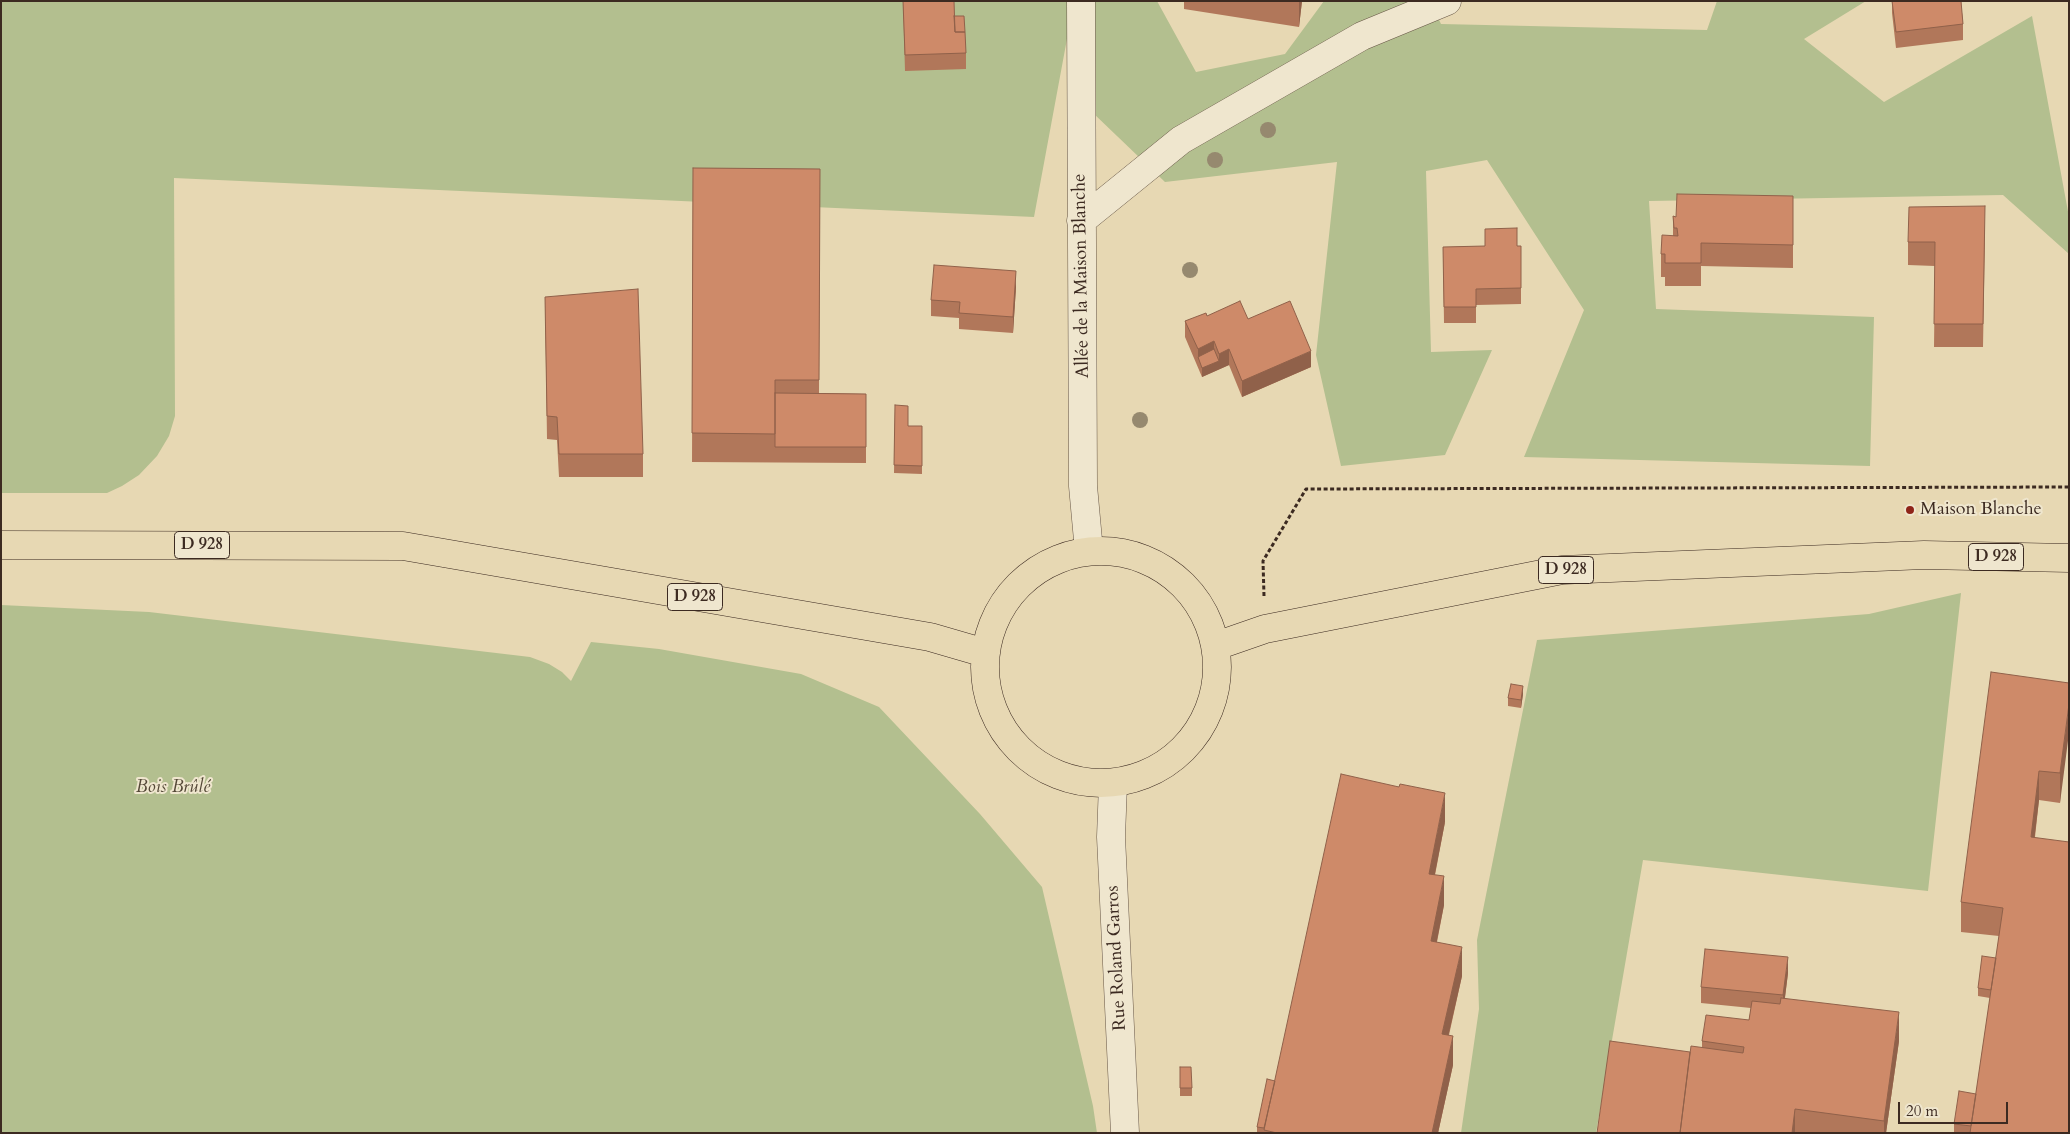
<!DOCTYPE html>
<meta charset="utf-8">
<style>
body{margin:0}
#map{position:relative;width:2070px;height:1134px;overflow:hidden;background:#e7d8b3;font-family:Cardo,serif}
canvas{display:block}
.frame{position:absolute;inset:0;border:2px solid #3c2a21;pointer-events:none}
.scale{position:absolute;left:1898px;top:1102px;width:110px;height:22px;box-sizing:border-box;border:2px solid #3c2a21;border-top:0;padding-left:6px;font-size:15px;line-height:18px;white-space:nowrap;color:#3c2a21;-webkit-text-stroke:4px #efe6ce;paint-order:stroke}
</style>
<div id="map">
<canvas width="2070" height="1134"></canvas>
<div class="frame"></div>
<div class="scale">20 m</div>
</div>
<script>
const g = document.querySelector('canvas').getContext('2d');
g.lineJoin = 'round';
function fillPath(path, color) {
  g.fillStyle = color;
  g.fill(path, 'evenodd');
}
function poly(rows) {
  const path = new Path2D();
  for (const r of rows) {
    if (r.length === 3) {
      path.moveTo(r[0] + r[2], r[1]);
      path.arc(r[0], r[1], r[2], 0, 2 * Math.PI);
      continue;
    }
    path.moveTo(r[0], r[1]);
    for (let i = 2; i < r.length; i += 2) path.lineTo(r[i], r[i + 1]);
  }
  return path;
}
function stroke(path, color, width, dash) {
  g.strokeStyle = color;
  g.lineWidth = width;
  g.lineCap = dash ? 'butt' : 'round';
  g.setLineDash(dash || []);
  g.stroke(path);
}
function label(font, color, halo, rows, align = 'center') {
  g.font = font + ' Cardo,serif';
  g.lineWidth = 4;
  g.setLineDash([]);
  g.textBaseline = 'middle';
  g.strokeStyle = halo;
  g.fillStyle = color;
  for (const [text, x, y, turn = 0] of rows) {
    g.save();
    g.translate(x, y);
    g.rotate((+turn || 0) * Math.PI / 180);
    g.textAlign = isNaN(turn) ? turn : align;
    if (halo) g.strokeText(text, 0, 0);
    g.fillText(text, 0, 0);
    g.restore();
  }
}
const green = poly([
 [1,1,1074,1,1034,217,174,178,175,416,169,436,157,456,139,475,122,486,107,493,1,493],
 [1093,1,1157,1,1196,72,1285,54,1324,1,1430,1,1441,24,1707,30,1717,1,1866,1,1804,39,1884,102,2032,16,2069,217,2069,254,2003,195,1649,201,1656,309,1874,317,1870,466,1524,457,1584,310,1487,160,1426,171,1431,352,1492,350,1445,455,1341,466,1316,355,1337,162,1165,182,1093,113],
 [1961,593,1928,891,1643,860,1596,1133,1461,1133,1479,1009,1477,940,1537,640,1869,614],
 [1,605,149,612,530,657,549,664,562,672,571,681,591,642,659,649,801,674,879,707,980,814,1042,887,1093,1106,1097,1133,1,1133]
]);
const path = poly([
 [1264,596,1263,561,1306,489,2069,487]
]);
const minor = poly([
 [1081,1,1083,486,1089,551],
 [1081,221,1181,140,1362,36,1447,1],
 [1113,784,1111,837,1125,1133]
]);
const major = poly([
 [1,545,403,546,930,637,985,653],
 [1101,667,116],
 [1216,646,1265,629,1562,570,1924,555,2069,558]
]);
const trees = [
 [1268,130],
 [1215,160],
 [1190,270],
 [1140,420]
];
const wall = poly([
 [903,1,954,1,954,16,966,53,966,69,905,71],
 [1184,1,1302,1,1299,27,1184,9],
 [1892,1,1961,1,1963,24,1963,40,1896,48,1892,13],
 [693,168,820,169,819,393,866,394,866,463,692,462],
 [1793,196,1793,268,1701,266,1701,286,1665,286,1665,277,1661,277,1661,254,1673,236,1673,216,1676,217],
 [1985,230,1983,347,1934,347,1935,266,1908,265,1908,242],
 [1521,246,1521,304,1476,305,1476,323,1444,323,1443,247],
 [1016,287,1013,333,959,329,959,318,931,316,931,300],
 [545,297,643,454,643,477,559,477,557,440,547,439],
 [1207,316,1248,319,1311,367,1242,397,1229,365,1202,377,1185,337,1185,321],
 [895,405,908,426,922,426,922,474,894,473],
 [2069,683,2060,803,2039,800,2035,837,2069,1133,1954,1132,1954,1124,1976,1094,1990,998,1978,996,1978,988,1996,958,1999,936,1961,932,1961,902],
 [1523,694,1521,708,1508,706,1508,698],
 [1445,822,1435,875,1444,905,1437,942,1462,976,1449,1035,1453,1065,1438,1133,1257,1133,1257,1127,1275,1081],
 [1788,973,1785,998,1899,1041,1886,1133,1597,1133,1690,1052,1702,1047,1702,1041,1749,1020,1751,1008,1701,1003,1701,987],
 [1180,1067,1192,1088,1192,1096,1180,1096]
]);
const shadedWall = poly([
 [1299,1,1302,1,1299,27],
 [1016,271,1016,287,1013,333,1013,317],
 [1214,341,1214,358,1198,357,1198,365,1198,349],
 [1229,349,1229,365,1202,377,1202,368,1219,361,1219,354],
 [1311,351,1311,367,1242,397,1242,381],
 [1523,686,1523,694,1521,708,1521,700],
 [2069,704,2069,733,2060,803,2060,773],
 [2039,771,2039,800,2031,866,2031,837],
 [1445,793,1445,822,1429,904,1429,874],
 [1444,876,1444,905,1431,970,1431,941],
 [1462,947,1462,976,1442,1063,1442,1034],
 [1788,957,1788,973,1783,1012,1783,995],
 [1899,1012,1899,1041,1886,1133,1884,1133,1884,1121],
 [1453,1036,1453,1065,1438,1133,1432,1133],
 [1795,1109,1795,1133,1792,1133]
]);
const building = poly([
 [903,1,954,1,955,32,965,32,966,53,905,55,903,1],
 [1892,1,1961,1,1963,24,1896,32,1892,1],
 [954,16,964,16,965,32,955,32,954,16],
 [693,168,820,169,819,380,775,380,775,434,692,433,693,168],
 [1677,194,1793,196,1793,245,1701,243,1701,263,1665,263,1665,254,1661,254,1662,235,1678,236,1677,228,1674,228,1673,216,1676,217,1677,194],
 [1985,206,1983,324,1934,324,1935,242,1908,242,1909,207,1985,206],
 [1517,228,1517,246,1521,246,1521,288,1476,289,1476,307,1444,307,1443,247,1485,246,1485,229,1517,228],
 [934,265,1016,271,1013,317,959,313,960,302,931,300,934,265],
 [638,289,643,454,559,454,557,417,547,416,545,297,638,289],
 [1240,301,1248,319,1290,301,1311,351,1242,381,1229,349,1219,354,1214,341,1198,349,1185,321,1206,313,1207,316,1240,301],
 [1214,349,1219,361,1202,368,1198,357,1214,349],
 [775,393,866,394,866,447,775,447,775,393],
 [895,405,908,406,908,426,922,426,922,466,894,465,895,405],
 [1991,672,2069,683,2069,704,2060,773,2039,771,2031,837,2069,842,2069,1133,1970,1133,2003,908,1961,902,1991,672],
 [1511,684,1523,686,1521,700,1508,698,1511,684],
 [1341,774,1399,787,1400,784,1445,793,1429,874,1444,876,1431,941,1462,947,1442,1034,1453,1036,1432,1133,1277,1133,1264,1130,1341,774],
 [1705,949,1788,957,1783,995,1701,987,1705,949],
 [1982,956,1996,958,1991,990,1978,988,1982,956],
 [1781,998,1899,1012,1884,1121,1795,1109,1792,1133,1680,1133,1691,1046,1743,1053,1744,1047,1702,1041,1706,1015,1749,1020,1752,1001,1780,1004,1781,998],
 [1610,1041,1690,1052,1680,1133,1597,1133,1610,1041],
 [1180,1067,1191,1067,1192,1088,1180,1088,1180,1067],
 [1267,1079,1275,1081,1264,1128,1257,1127,1267,1079],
 [1959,1091,1976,1094,1971,1126,1954,1124,1959,1091]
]);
const markers = [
 [1910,510,5,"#8f2418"]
];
const shields = [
 [202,545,55],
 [1996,557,55],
 [1566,570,55],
 [695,597,55]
];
const shieldNames = [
 ["D 928",202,545],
 ["D 928",1996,557],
 ["D 928",1566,570],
 ["D 928",695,597]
];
const streetNames = [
 ["Allée de la Maison Blanche",1082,276,-91],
 ["Rue Roland Garros",1117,958,-93]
];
const poiNames = [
 ["Maison Blanche",1920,510]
];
const parkNames = [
 ["Bois Brûlé",173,788]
];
fillPath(green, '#b3bf8f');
stroke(minor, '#675646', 29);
stroke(major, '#3c2a21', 29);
stroke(path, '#3c2a21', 3, [4, 2.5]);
stroke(minor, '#efe6ce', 28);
stroke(major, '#e7d8b3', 28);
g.fillStyle = '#96896f';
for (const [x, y] of trees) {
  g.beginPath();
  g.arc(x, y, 8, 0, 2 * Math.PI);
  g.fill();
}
fillPath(wall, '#b1775a');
fillPath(shadedWall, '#90614a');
fillPath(building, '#ce8a69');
stroke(building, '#90614a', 1);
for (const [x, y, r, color] of markers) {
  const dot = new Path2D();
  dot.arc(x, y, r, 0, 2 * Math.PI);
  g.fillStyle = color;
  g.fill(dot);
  stroke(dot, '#efe6ce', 2);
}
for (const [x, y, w] of shields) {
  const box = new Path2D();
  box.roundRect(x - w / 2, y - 13.5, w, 27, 4);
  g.fillStyle = '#efe6ce';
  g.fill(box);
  stroke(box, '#3c2a21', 1);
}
label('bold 16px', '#3c2a21', null, shieldNames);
label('18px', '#3c2a21', '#efe6ce', streetNames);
label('18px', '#3c2a21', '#efe6ce', poiNames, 'left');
label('italic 18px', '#544837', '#efe6ce', parkNames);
</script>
